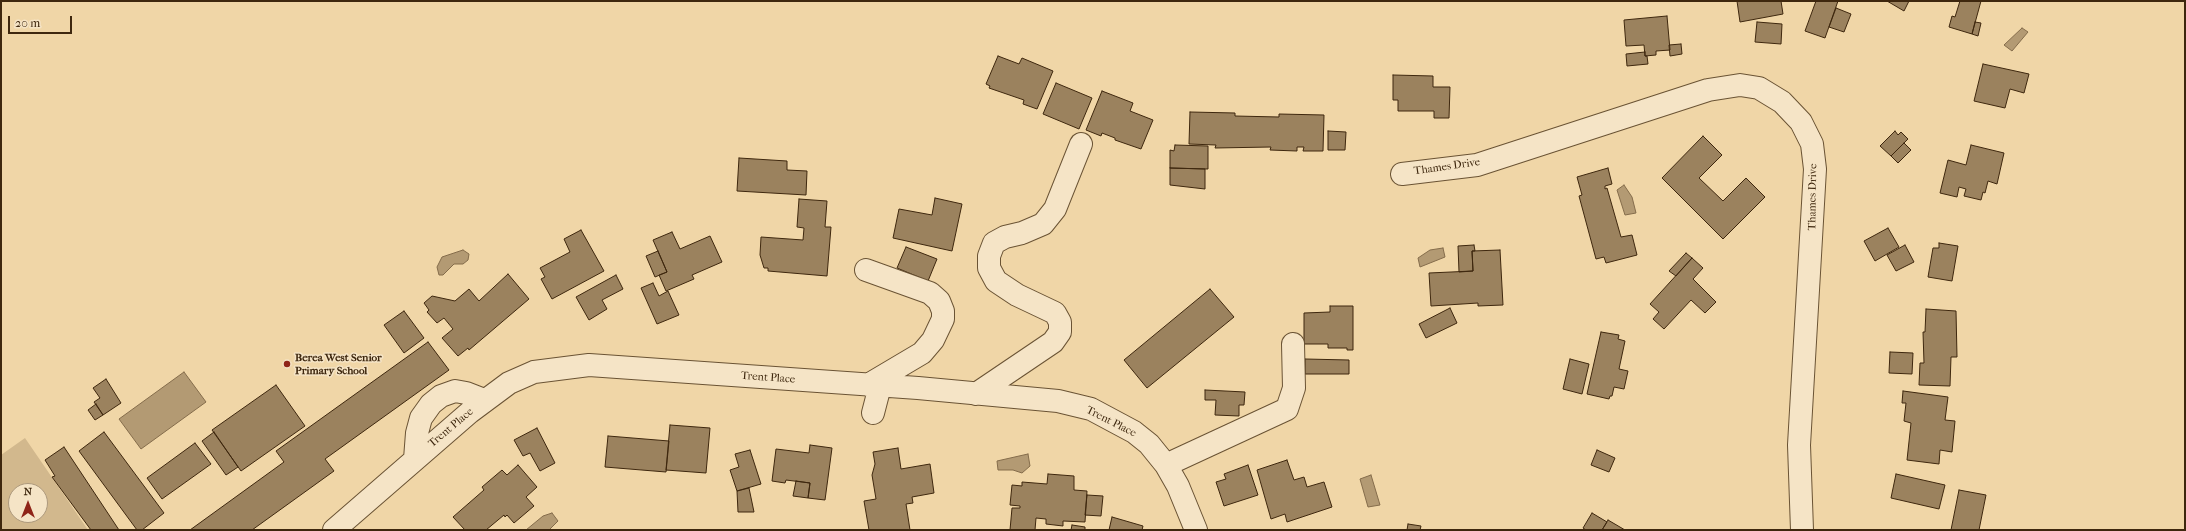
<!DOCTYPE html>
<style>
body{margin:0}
#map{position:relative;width:2186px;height:531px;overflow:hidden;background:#f0d6a7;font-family:"IM FELL French Canon",serif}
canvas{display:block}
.frame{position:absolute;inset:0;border:2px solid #3e270e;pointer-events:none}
.north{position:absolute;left:8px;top:483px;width:40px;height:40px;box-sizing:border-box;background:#f5e4c6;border:1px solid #ac987c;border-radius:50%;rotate:0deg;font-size:11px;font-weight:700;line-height:16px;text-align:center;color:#3e270e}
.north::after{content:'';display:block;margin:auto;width:14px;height:18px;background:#8f2418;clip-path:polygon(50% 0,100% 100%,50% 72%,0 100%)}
.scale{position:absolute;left:8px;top:16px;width:64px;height:18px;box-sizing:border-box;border:2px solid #3e270e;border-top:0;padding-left:5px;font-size:12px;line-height:14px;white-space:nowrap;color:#3e270e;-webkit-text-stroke:3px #f5e4c6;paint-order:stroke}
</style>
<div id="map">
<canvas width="2186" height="531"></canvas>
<div class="frame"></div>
<div class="north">N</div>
<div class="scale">20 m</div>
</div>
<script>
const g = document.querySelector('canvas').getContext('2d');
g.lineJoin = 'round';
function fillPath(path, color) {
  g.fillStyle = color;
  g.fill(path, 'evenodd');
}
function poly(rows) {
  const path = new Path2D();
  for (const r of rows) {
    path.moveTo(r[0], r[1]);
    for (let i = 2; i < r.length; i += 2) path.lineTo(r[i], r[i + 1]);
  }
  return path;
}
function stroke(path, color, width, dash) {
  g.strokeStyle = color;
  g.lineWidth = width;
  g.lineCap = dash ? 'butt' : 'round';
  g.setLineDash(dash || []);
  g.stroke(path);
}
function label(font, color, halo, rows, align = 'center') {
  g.font = font + ' "IM FELL French Canon",serif';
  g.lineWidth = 3;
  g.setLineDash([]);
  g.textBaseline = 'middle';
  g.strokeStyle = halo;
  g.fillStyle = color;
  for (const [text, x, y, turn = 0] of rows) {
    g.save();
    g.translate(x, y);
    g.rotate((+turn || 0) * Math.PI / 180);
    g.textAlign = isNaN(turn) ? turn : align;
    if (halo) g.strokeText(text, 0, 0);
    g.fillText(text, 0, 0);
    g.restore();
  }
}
const green = poly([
 [25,438,88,530,1,530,1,455],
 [16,491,40,491,40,515,16,515]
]);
const water = poly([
 [2022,28,2028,32,2012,51,2004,45,2022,28],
 [1624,185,1632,197,1636,213,1625,215,1617,190,1624,185],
 [1443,248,1445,257,1420,267,1418,258,1430,250,1443,248],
 [463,250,469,254,468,260,463,264,454,264,443,275,439,275,437,267,442,257,463,250],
 [184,372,206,402,141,449,119,419,184,372],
 [1028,454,1030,466,1022,473,1013,470,998,470,997,461,1028,454],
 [1371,475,1380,505,1368,507,1360,479,1371,475],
 [552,513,558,521,549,530,526,530,543,516,552,513]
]);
const building = poly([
 [1737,1,1781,1,1783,14,1740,22,1737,1],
 [1816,1,1838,1,1825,38,1805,31,1816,1],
 [1887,1,1909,1,1904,11,1887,1],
 [1960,1,1981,1,1972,34,1949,27,1952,16,1955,17,1960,1],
 [1836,8,1851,14,1844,32,1829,27,1836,8],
 [1667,16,1670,50,1656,51,1656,55,1645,56,1644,45,1626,46,1624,20,1667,16],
 [1757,22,1782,24,1781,44,1755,42,1757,22],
 [1975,22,1981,23,1978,36,1972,34,1975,22],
 [1681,44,1682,54,1670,56,1669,45,1681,44],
 [1645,52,1645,56,1647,56,1648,64,1627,66,1626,54,1645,52],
 [998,56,1019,64,1022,58,1053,71,1037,109,1023,104,1024,100,989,88,990,86,986,84,998,56],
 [1983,64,2029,74,2024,93,2010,89,2005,108,1974,101,1983,64],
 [1393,75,1433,76,1433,87,1450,87,1449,118,1434,118,1434,111,1398,111,1398,100,1393,100,1393,75],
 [1056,83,1092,98,1079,129,1043,114,1056,83],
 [1102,91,1133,103,1130,111,1153,120,1141,149,1115,140,1115,138,1102,133,1101,136,1086,130,1102,91],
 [1190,112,1235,113,1235,116,1279,117,1279,114,1324,115,1323,151,1303,151,1304,147,1297,147,1297,151,1270,150,1271,147,1215,148,1216,145,1189,144,1190,112],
 [1328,131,1346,132,1345,150,1328,150,1328,131],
 [1895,131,1898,135,1901,132,1908,139,1891,156,1880,146,1895,131],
 [1703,136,1722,155,1699,178,1723,201,1746,178,1765,197,1723,239,1662,178,1703,136],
 [1904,143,1911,150,1898,163,1891,156,1904,143],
 [1175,145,1208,146,1208,169,1170,168,1170,150,1174,151,1175,145],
 [1971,145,2004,153,1997,184,1988,181,1985,193,1983,192,1981,200,1964,196,1966,189,1959,187,1957,197,1940,193,1948,160,1966,165,1971,145],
 [739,158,787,161,787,170,807,171,806,195,737,191,739,158],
 [1170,168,1205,169,1205,189,1170,185,1170,168],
 [1608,168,1612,184,1605,186,1605,189,1607,188,1621,237,1632,235,1637,255,1606,263,1604,257,1596,259,1579,196,1582,195,1577,177,1608,168],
 [935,198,962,204,952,251,893,238,899,209,932,215,935,198],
 [799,199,827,201,825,227,831,227,827,276,768,271,768,268,764,268,760,255,761,237,803,240,804,228,797,227,799,199],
 [1888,228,1899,247,1875,261,1864,241,1888,228],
 [581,230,604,271,552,299,541,279,545,277,540,268,570,252,564,239,581,230],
 [672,232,680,249,710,236,722,262,692,275,694,279,666,291,659,275,667,272,653,240,672,232],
 [1939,243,1958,246,1952,281,1928,277,1933,248,1939,248,1939,243],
 [1474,245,1475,251,1472,251,1473,271,1459,272,1458,246,1474,245],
 [1905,245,1914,262,1896,271,1887,255,1905,245],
 [906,247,937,259,928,281,897,268,906,247],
 [1500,250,1503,305,1478,306,1478,303,1431,306,1429,273,1473,271,1472,251,1500,250],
 [658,251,667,272,655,277,646,256,658,251],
 [1686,253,1692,258,1676,276,1669,271,1686,253],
 [1692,258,1703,268,1693,279,1716,302,1705,313,1691,300,1664,329,1653,319,1659,312,1650,304,1692,258],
 [508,274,529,299,469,350,468,348,458,356,442,338,453,329,444,318,437,323,427,312,429,310,424,303,432,296,455,301,469,289,479,301,508,274],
 [616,275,623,289,602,300,607,309,589,320,576,297,616,275],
 [653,283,659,296,668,291,679,315,657,324,641,288,653,283],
 [1210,289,1234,317,1147,388,1124,360,1210,289],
 [1330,306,1353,306,1353,350,1347,350,1347,348,1328,348,1328,344,1304,344,1304,313,1330,312,1330,306],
 [1450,308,1457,323,1426,338,1419,324,1450,308],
 [1926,309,1956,311,1957,357,1951,357,1950,386,1919,385,1920,363,1924,363,1923,332,1925,332,1926,309],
 [404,311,424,338,404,353,384,325,404,311],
 [1601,332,1619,335,1618,339,1625,341,1619,369,1628,371,1624,389,1614,387,1612,396,1610,396,1609,399,1587,394,1601,332],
 [428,342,449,370,325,459,334,471,252,530,190,530,284,462,276,451,428,342],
 [1890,352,1913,353,1912,374,1889,373,1890,352],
 [1305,359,1349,360,1349,374,1305,374,1305,359],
 [1570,359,1589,364,1582,394,1563,389,1570,359],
 [106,379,121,403,103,415,94,402,100,398,93,388,106,379],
 [276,385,305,426,241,471,212,430,276,385],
 [1205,390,1245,392,1244,405,1239,405,1239,416,1215,415,1216,400,1205,400,1205,390],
 [1903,391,1948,397,1945,420,1955,421,1952,452,1940,450,1939,464,1907,460,1911,423,1904,421,1906,403,1902,403,1903,391],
 [96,404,103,415,95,420,88,410,96,404],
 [670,425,710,428,706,473,666,470,670,425],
 [537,428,555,463,540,471,530,453,523,456,514,440,537,428],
 [104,432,164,513,142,530,137,530,79,451,104,432],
 [214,432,238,467,226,475,202,441,214,432],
 [608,436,669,441,666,472,605,467,608,436],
 [195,443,211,464,162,499,147,478,195,443],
 [810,445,832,448,825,500,808,498,810,483,786,480,785,483,772,481,776,449,809,453,810,445],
 [64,447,119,530,91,530,52,477,55,476,45,460,64,447],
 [898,448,901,469,930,464,934,493,912,497,913,503,906,504,910,530,869,530,864,501,876,499,872,475,875,464,873,452,898,448],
 [750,450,761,484,737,491,730,470,739,467,735,454,750,450],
 [1597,450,1615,458,1609,472,1591,465,1597,450],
 [1287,460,1294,480,1304,477,1307,487,1324,482,1332,507,1287,522,1285,514,1271,519,1257,470,1287,460],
 [518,465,537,487,526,497,534,506,514,523,507,515,505,517,504,515,486,530,465,530,453,517,484,490,482,487,502,470,507,475,518,465],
 [1248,465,1258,495,1224,506,1216,482,1226,479,1224,474,1248,465],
 [1048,474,1074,476,1074,490,1087,491,1085,522,1063,521,1063,526,1046,524,1046,519,1036,518,1035,530,1010,530,1012,508,1020,508,1020,506,1010,505,1012,485,1022,486,1022,482,1047,484,1048,474],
 [1896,474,1945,485,1939,509,1891,498,1896,474],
 [796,481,810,483,808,498,793,496,796,481],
 [749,488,754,512,738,512,737,491,749,488],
 [1959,490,1986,495,1979,530,1951,530,1959,490],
 [1087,495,1103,496,1101,516,1085,515,1087,495],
 [1592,513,1607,522,1602,530,1586,530,1583,528,1592,513],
 [1112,517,1143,526,1142,530,1109,530,1112,517],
 [1608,520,1625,530,1602,530,1608,520],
 [1408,524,1421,526,1420,530,1407,530,1408,524],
 [1072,525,1085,527,1085,530,1071,530,1072,525]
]);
const minor = poly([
 [1402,174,1477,165,1708,90,1740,85,1759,88,1782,102,1801,122,1812,144,1815,169,1799,445,1802,530],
 [866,270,930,293,939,301,943,311,943,319,933,340,922,353,868,385],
 [976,394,1053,342,1060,332,1060,322,1055,313,1017,295,996,281,989,268,989,256,994,243,1005,237,1022,233,1043,224,1055,209,1081,144],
 [873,413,880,386],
 [415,459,417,433,421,418,431,404,441,396,455,391,466,393,484,400],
 [1166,465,1287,409,1294,388,1293,344],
 [334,530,470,412,509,383,534,372,589,365,918,388,1058,401,1091,409,1134,432,1149,444,1166,465,1178,486,1196,530]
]);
const markers = [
 [287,364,4,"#8f2418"]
];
const streetNames = [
 ["Thames Drive",1447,167,-8],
 ["Thames Drive",1813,197,-89],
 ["Trent Place",768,378,4],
 ["Trent Place",1111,422,27],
 ["Trent Place",451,428,-40]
];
const poiNames = [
 ["Berea West Senior",295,358],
 ["Primary School",295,371]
];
fillPath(green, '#d2b88d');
fillPath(water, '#b39a73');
stroke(water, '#846c4b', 1);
fillPath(building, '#9b825e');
stroke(building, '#3e270e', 1);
stroke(minor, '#6a5334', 24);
stroke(minor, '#f5e4c6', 22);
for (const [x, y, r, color] of markers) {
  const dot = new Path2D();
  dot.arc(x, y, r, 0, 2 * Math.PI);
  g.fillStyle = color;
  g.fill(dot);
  stroke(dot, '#f5e4c6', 1.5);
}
label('11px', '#3e270e', '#f5e4c6', streetNames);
label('bold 11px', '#3e270e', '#f5e4c6', poiNames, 'left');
</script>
